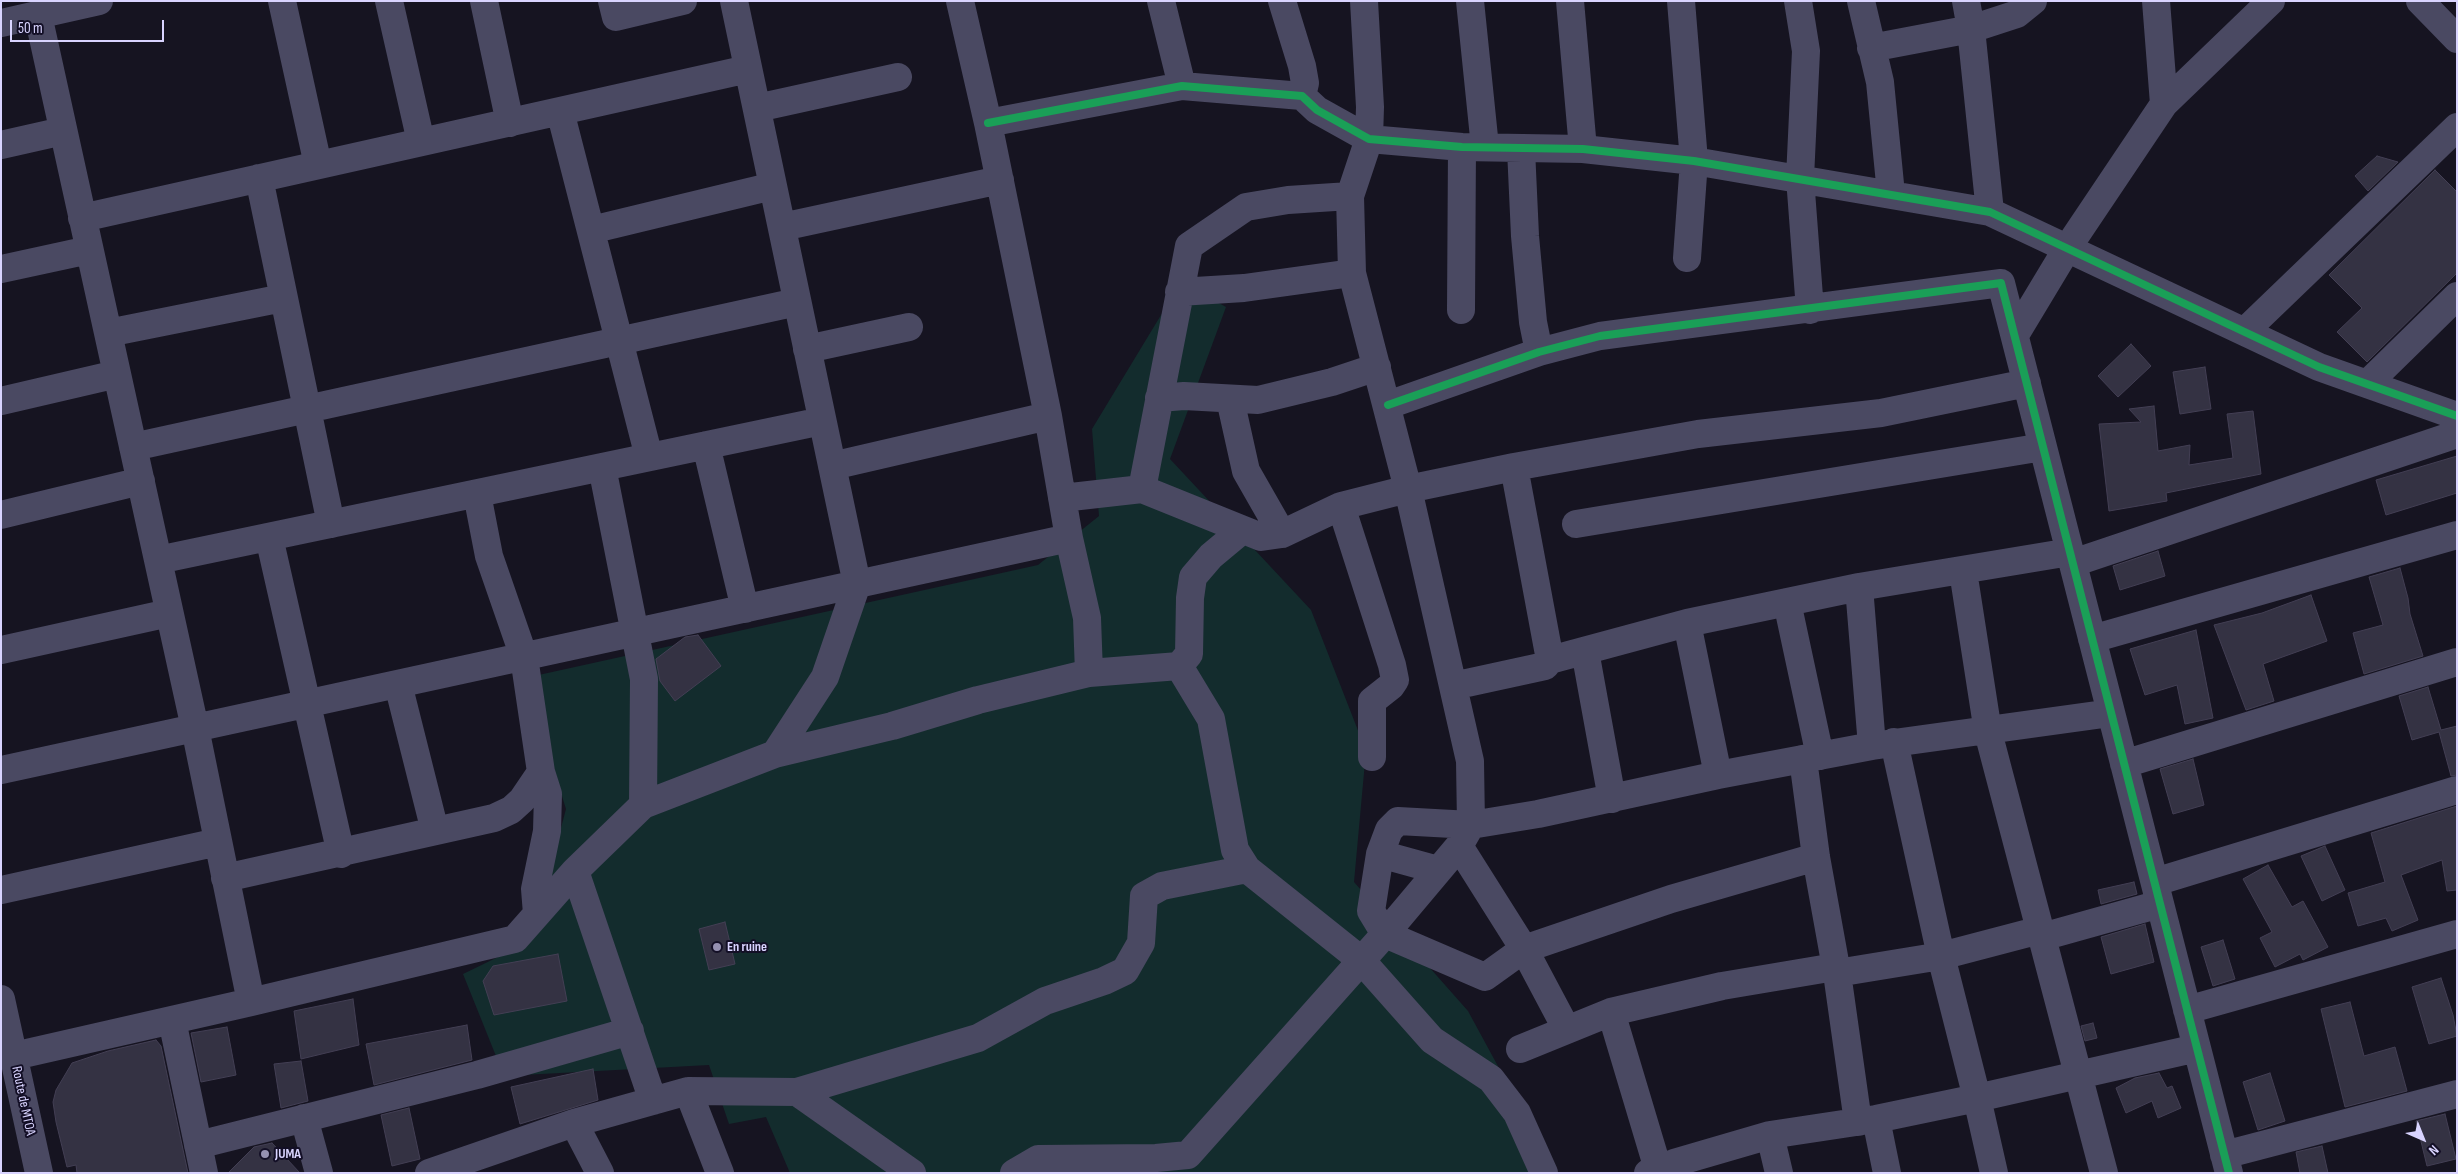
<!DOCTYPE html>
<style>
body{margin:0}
#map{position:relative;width:2458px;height:1174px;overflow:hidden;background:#161421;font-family:"Sofia Sans Condensed",sans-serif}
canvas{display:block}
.frame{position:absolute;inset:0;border:2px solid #d9d4ff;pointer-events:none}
.north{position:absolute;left:2398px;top:1114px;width:50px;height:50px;-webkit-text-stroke:4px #130f26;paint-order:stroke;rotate:136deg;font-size:14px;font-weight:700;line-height:20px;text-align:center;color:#d9d4ff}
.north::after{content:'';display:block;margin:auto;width:18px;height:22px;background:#d9d4ff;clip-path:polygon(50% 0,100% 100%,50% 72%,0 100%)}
.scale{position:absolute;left:10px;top:20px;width:154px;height:22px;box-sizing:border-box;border:2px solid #d9d4ff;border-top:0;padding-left:6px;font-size:15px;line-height:18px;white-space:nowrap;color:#d9d4ff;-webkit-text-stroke:4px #130f26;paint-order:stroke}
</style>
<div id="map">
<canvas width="2458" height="1174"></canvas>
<div class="frame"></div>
<div class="north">N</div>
<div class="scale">50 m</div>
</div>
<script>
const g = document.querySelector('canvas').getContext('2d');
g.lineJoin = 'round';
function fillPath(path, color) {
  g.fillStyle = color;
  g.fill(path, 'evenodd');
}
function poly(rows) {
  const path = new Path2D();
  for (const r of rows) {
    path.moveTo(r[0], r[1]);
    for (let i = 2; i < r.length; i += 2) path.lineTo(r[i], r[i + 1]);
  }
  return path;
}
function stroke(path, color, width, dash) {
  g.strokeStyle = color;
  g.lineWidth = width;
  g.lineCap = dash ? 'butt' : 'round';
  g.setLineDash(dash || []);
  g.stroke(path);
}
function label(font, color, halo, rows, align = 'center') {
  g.font = font + ' "Sofia Sans Condensed",sans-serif';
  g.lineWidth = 4;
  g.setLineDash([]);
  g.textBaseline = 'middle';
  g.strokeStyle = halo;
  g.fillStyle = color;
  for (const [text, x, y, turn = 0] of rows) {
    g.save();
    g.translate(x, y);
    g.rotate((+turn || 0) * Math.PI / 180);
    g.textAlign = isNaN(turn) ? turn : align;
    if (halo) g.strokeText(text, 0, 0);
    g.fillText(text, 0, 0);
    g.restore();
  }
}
const green = poly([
 [1181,282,1226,307,1170,459,1311,610,1366,751,1354,882,1468,1011,1556,1173,1143,1173,1122,1163,1098,1173,790,1173,766,1117,729,1124,709,1065,504,1076,463,974,531,941,566,809,525,678,1038,565,1099,516,1092,429]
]);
const building = poly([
 [2377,156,2398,162,2368,191,2355,176,2377,156],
 [2435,170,2457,192,2457,273,2367,362,2337,332,2362,308,2329,275,2435,170],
 [2131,344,2151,366,2118,397,2098,376,2131,344],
 [2205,367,2211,409,2180,414,2173,372,2205,367],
 [2154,406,2158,451,2190,445,2189,465,2233,458,2227,414,2253,411,2261,474,2166,493,2167,501,2109,511,2099,424,2141,422,2129,409,2154,406],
 [2457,456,2457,493,2386,515,2376,480,2457,456],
 [2158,551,2165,576,2120,590,2113,566,2158,551],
 [2400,568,2408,598,2410,614,2423,656,2364,674,2353,633,2383,625,2369,577,2400,568],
 [2311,595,2327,641,2263,664,2274,701,2246,710,2214,625,2262,613,2311,595],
 [2196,630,2213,718,2185,724,2177,685,2145,695,2130,649,2196,630],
 [698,635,721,666,675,701,660,681,656,659,685,637,698,635],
 [2428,687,2441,730,2457,726,2457,775,2451,776,2439,732,2412,740,2399,696,2428,687],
 [2193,759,2204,805,2173,814,2160,769,2193,759],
 [2457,806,2457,890,2447,891,2442,860,2401,875,2418,920,2392,931,2386,918,2358,926,2348,893,2385,882,2371,833,2457,806],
 [2325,846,2345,890,2322,901,2301,856,2325,846],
 [2268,865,2292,907,2303,901,2328,947,2303,960,2300,954,2275,967,2260,938,2272,932,2243,879,2268,865],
 [2134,882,2137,894,2101,904,2098,890,2134,882],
 [725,922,735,964,709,970,699,929,725,922],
 [2145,924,2154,962,2111,974,2101,937,2145,924],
 [2223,940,2235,979,2213,986,2201,947,2223,940],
 [558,954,567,1001,494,1015,483,981,493,966,558,954],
 [2441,978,2453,1015,2457,1036,2429,1044,2412,987,2441,978],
 [353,999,359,1045,301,1059,294,1011,353,999],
 [2350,1002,2364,1056,2395,1047,2407,1091,2345,1107,2321,1009,2350,1002],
 [2093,1023,2097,1038,2085,1041,2081,1026,2093,1023],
 [467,1025,472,1060,374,1085,366,1044,467,1025],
 [227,1027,236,1075,201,1082,191,1033,227,1027],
 [156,1040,161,1046,188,1173,77,1173,76,1165,67,1167,56,1122,53,1102,56,1090,72,1063,108,1051,156,1040],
 [301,1061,308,1101,281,1108,274,1064,301,1061],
 [593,1069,598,1100,520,1124,511,1087,593,1069],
 [2159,1073,2167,1088,2172,1086,2181,1108,2158,1118,2152,1101,2126,1113,2116,1088,2135,1078,2159,1073],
 [2270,1073,2285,1121,2258,1130,2243,1082,2270,1073],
 [409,1108,420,1159,392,1166,381,1115,409,1108],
 [2445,1114,2456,1159,2427,1166,2416,1121,2445,1114],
 [272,1143,300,1173,228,1173,254,1147,272,1143],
 [2322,1146,2328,1173,2300,1173,2296,1152,2322,1146]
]);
const minor = poly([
 [282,1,318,165],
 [389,1,421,142],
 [484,1,510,123],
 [612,1,616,17,683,1],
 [734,1,857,584,825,677,775,754],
 [960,1,988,123,1048,416,1069,538,1087,618,1089,673],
 [1161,1,1182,86],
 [1282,1,1302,66,1305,83,1302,96],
 [1470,1,1485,147],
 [1570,1,1583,149],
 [1681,1,1694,161,1687,258],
 [1798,1,1806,51,1800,178,1810,310],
 [1861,1,1880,82,1891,194],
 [1966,1,1971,29,1990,212],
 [2156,1,2164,104],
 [2420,1,2457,39],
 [38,15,195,728,251,1002],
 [1,23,99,1],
 [1871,48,1971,29,2017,14,2033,1],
 [757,108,898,77],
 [560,111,649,457],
 [988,123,1182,86,1302,96,1317,110,1369,139,1462,147,1583,149,1694,161,1990,212,2319,367,2457,416],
 [1,145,63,131],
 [1521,149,1525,236,1533,322,1539,352],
 [259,178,331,524],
 [82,218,748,69],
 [782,227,1000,180],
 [591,230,773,186],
 [1,269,89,250],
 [1179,292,1244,288,1352,273],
 [1461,310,1462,147],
 [2245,331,2457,127],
 [108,333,283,298],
 [2015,335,2068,247,2164,104,2271,1],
 [807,349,909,327],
 [2367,384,2457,296],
 [1159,398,1184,396,1258,400,1332,382,1377,367],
 [1230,399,1246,471,1282,534],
 [1,401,117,374],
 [1388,405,1539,352,1600,336,2001,283,2229,1173],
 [706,445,745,609],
 [133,447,797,302],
 [832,466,1048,416],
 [602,467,644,679,643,805],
 [1514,467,1550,660],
 [1142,489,1189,246,1246,207,1288,200,1350,196],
 [477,494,489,556,524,657,541,772,548,794,547,831,535,889,537,914],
 [1062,498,1142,489,1261,537,1282,534,1341,506,1408,489,1514,467,1698,434,1881,413,2027,383],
 [1341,506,1392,665,1395,680,1391,686,1372,701,1372,757],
 [1,515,141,481],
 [1576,524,2043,447],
 [269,537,341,854],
 [158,560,822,421],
 [2073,563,2457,434],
 [1963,571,1988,732,2104,1173],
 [1859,587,1872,746],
 [1787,602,1820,756],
 [1687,623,1718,775],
 [2092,639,2457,535],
 [1,650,169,613],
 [1585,651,1612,799],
 [1179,666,1211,719,1235,850,1247,869,1361,960,1432,1040,1491,1079,1517,1113,1544,1173],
 [398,684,435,831],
 [1453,686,1545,666,1550,660,1687,623,1859,587,2070,552],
 [1894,742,1941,956,1977,1098,1994,1173],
 [1803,759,1816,857,1837,973,1858,1122],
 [2124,764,2457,662],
 [1,770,1069,538],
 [1459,846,1524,949,1567,1030],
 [1380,854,1438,870],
 [1816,857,1671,899,1524,949,1485,977,1385,934,1371,911,1380,854,1389,830,1398,821,1471,825,1538,814,1718,775,1872,746,2111,713],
 [575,871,653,1101],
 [225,878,494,818,511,810,522,800,541,772],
 [2155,882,2457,790],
 [1,890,218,842],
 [2042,937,2160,904],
 [1837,973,1941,956,2040,930],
 [1,999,39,1173],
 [2187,1010,2457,934],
 [1611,1012,1658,1169],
 [172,1020,204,1173],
 [1520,1049,1611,1012,1722,986,1835,967],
 [14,1056,251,1002,515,939,575,871,643,805,775,754,892,726,978,700,1089,673,1179,666,1189,654,1190,598,1193,577,1211,556,1241,531],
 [688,1091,720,1173],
 [797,1092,978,1038,1045,1001,1104,981,1125,971,1141,943,1144,896,1162,886,1247,869],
 [304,1118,319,1173],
 [1876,1119,1887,1173],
 [574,1123,600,1173],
 [1770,1135,1779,1173],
 [198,1145,477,1075,630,1031],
 [2224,1155,2457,1094],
 [429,1173,574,1123,688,1091,797,1092,912,1173],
 [1014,1173,1038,1159,1156,1158,1188,1155,1385,934,1459,846,1471,825,1470,761,1408,489,1352,273,1350,196,1369,139,1370,107,1364,1],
 [1648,1173,1674,1163,1770,1135,1876,1119,1977,1098,2197,1048]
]);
const cycleway = poly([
 [988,123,1182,86,1302,96,1317,110,1369,139,1462,147,1583,149,1694,161,1990,212,2319,367,2457,416],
 [1388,405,1539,352,1600,336,2001,283,2229,1173]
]);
const markers = [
 [717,947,5,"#9591b1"],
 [265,1154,5,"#9591b1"]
];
const poiNames = [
 ["En ruine",727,947],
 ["JUMA",275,1154]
];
const streetNames = [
 ["Route de MTOA",23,1101,78]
];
fillPath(green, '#132c2d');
fillPath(building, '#343243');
stroke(building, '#433f54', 1);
stroke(minor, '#4a4962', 28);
stroke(cycleway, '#1a9f57', 8);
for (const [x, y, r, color] of markers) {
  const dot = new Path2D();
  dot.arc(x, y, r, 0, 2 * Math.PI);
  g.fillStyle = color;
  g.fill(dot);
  stroke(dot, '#130f26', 2);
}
label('bold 14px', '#d9d4ff', '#130f26', poiNames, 'left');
label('14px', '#d9d4ff', '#130f26', streetNames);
</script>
